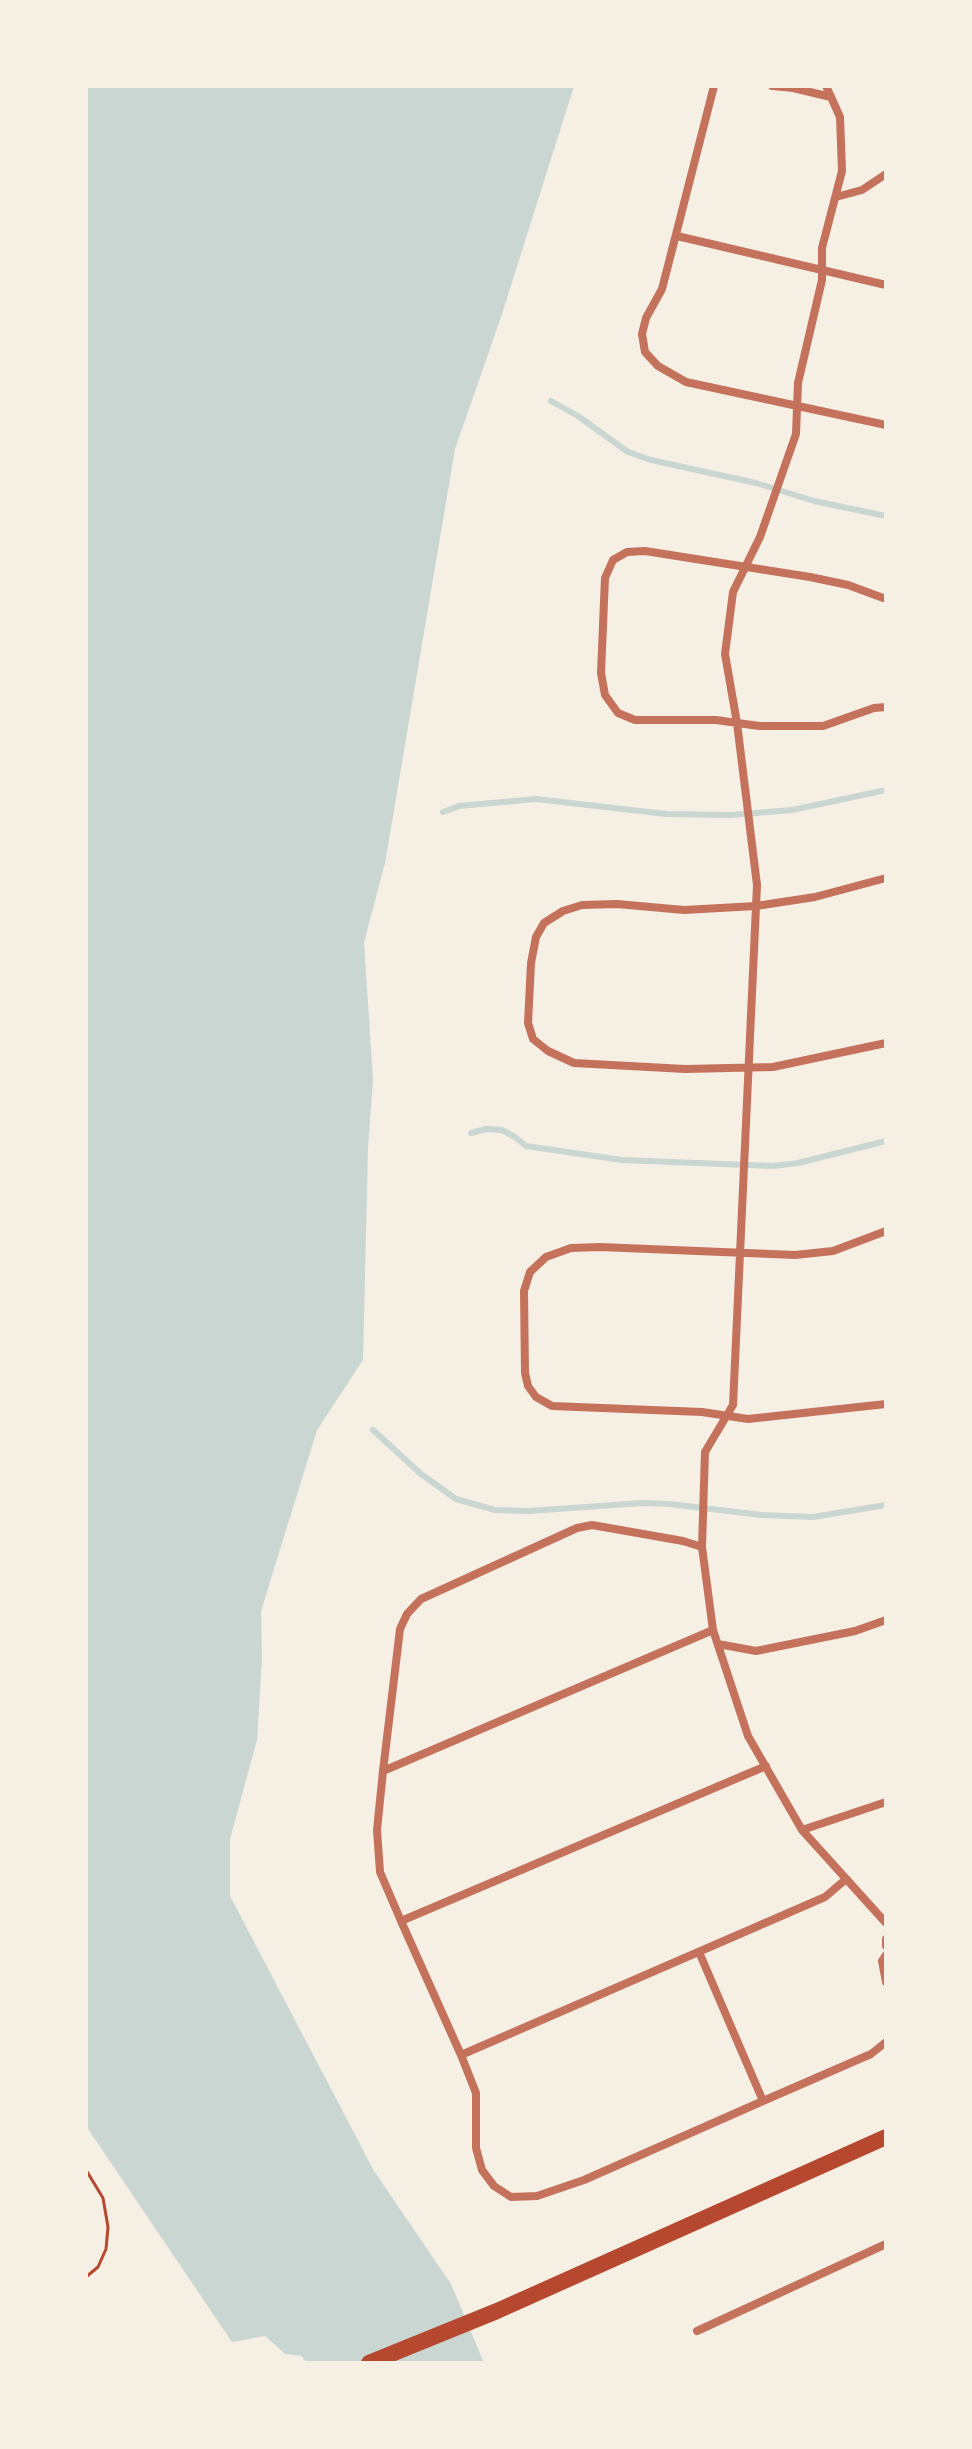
<!DOCTYPE html>
<style>
body{margin:0}
#map{position:relative;width:972px;height:2449px;overflow:hidden;background:#f6efe4;font-family:"Work Sans",sans-serif}
canvas{display:block}
.frame{position:absolute;inset:0;border:88px solid #f6efe4;pointer-events:none}
</style>
<div id="map">
<canvas width="972" height="2449"></canvas>
<div class="frame"></div>
</div>
<script>
const g = document.querySelector('canvas').getContext('2d');
g.lineJoin = 'round';
function fillPath(path, color) {
  g.fillStyle = color;
  g.fill(path, 'evenodd');
}
function poly(rows) {
  const path = new Path2D();
  for (const r of rows) {
    path.moveTo(r[0], r[1]);
    for (let i = 2; i < r.length; i += 2) path.lineTo(r[i], r[i + 1]);
  }
  return path;
}
function stroke(path, color, width, dash) {
  g.strokeStyle = color;
  g.lineWidth = width;
  g.lineCap = dash ? 'butt' : 'round';
  g.setLineDash(dash || []);
  g.stroke(path);
}
const water = poly([
 [86,86,574,86,501,317,455,449,385,863,364,942,373,1080,368,1148,363,1360,317,1430,261,1611,262,1659,257,1740,230,1839,230,1896,374,2171,451,2284,484,2363,306,2363,302,2356,285,2354,265,2336,232,2342,86,2126]
]);
const stream = poly([
 [551,401,578,416,628,452,651,460,756,483,814,501,886,516],
 [443,812,459,806,536,799,666,814,731,815,792,810,886,790],
 [471,1133,486,1129,502,1130,515,1137,526,1146,622,1160,773,1166,798,1163,886,1141],
 [373,1430,421,1474,456,1499,495,1510,529,1511,642,1503,670,1504,761,1515,813,1517,886,1505]
]);
const path = poly([
 [86,2170,103,2198,108,2227,106,2249,98,2267,86,2277]
]);
const minor = poly([
 [714,86,662,289,646,318,642,334,645,352,658,366,686,382,886,425],
 [772,86,793,88,831,97],
 [826,86,840,117,842,171,822,248,822,280,798,383,796,434,760,537,733,592,725,654,737,723,757,885,733,1405,705,1452,702,1547,713,1630,748,1736,802,1830,886,1923],
 [836,197,862,190,886,174],
 [677,236,886,285],
 [886,599,848,585,810,577,645,551,627,552,613,560,605,578,601,673,605,695,618,713,635,720,716,720,759,726,823,726,874,708,886,707],
 [886,878,815,897,756,906,684,910,617,904,582,905,563,911,544,923,536,937,531,963,528,1023,533,1039,548,1051,574,1063,685,1069,773,1067,886,1043],
 [886,1231,833,1251,795,1255,600,1247,571,1248,546,1257,530,1272,524,1291,525,1373,528,1386,536,1397,552,1406,702,1412,748,1419,886,1404],
 [718,1644,756,1651,855,1631,886,1620],
 [766,1766,401,1921,461,2055,825,1897,845,1880],
 [383,1771,400,1629,407,1614,421,1599,577,1528,592,1525,683,1541,702,1547],
 [802,1830,886,1802],
 [401,1921,380,1872,377,1830,383,1771,713,1630],
 [886,1939,886,1946],
 [886,1955,882,1961,886,1982],
 [461,2055,476,2093,476,2148,482,2170,494,2186,511,2197,537,2196,584,2180,763,2101,699,1952],
 [763,2101,871,2054,886,2042],
 [697,2331,886,2244]
]);
const primary = poly([
 [369,2363,497,2311,886,2137]
]);
fillPath(water, '#c9d6d2');
stroke(stream, '#c9d6d2', 6);
stroke(path, '#b5482f', 3);
stroke(minor, '#c5725c', 8);
stroke(primary, '#b5482f', 16);
</script>
